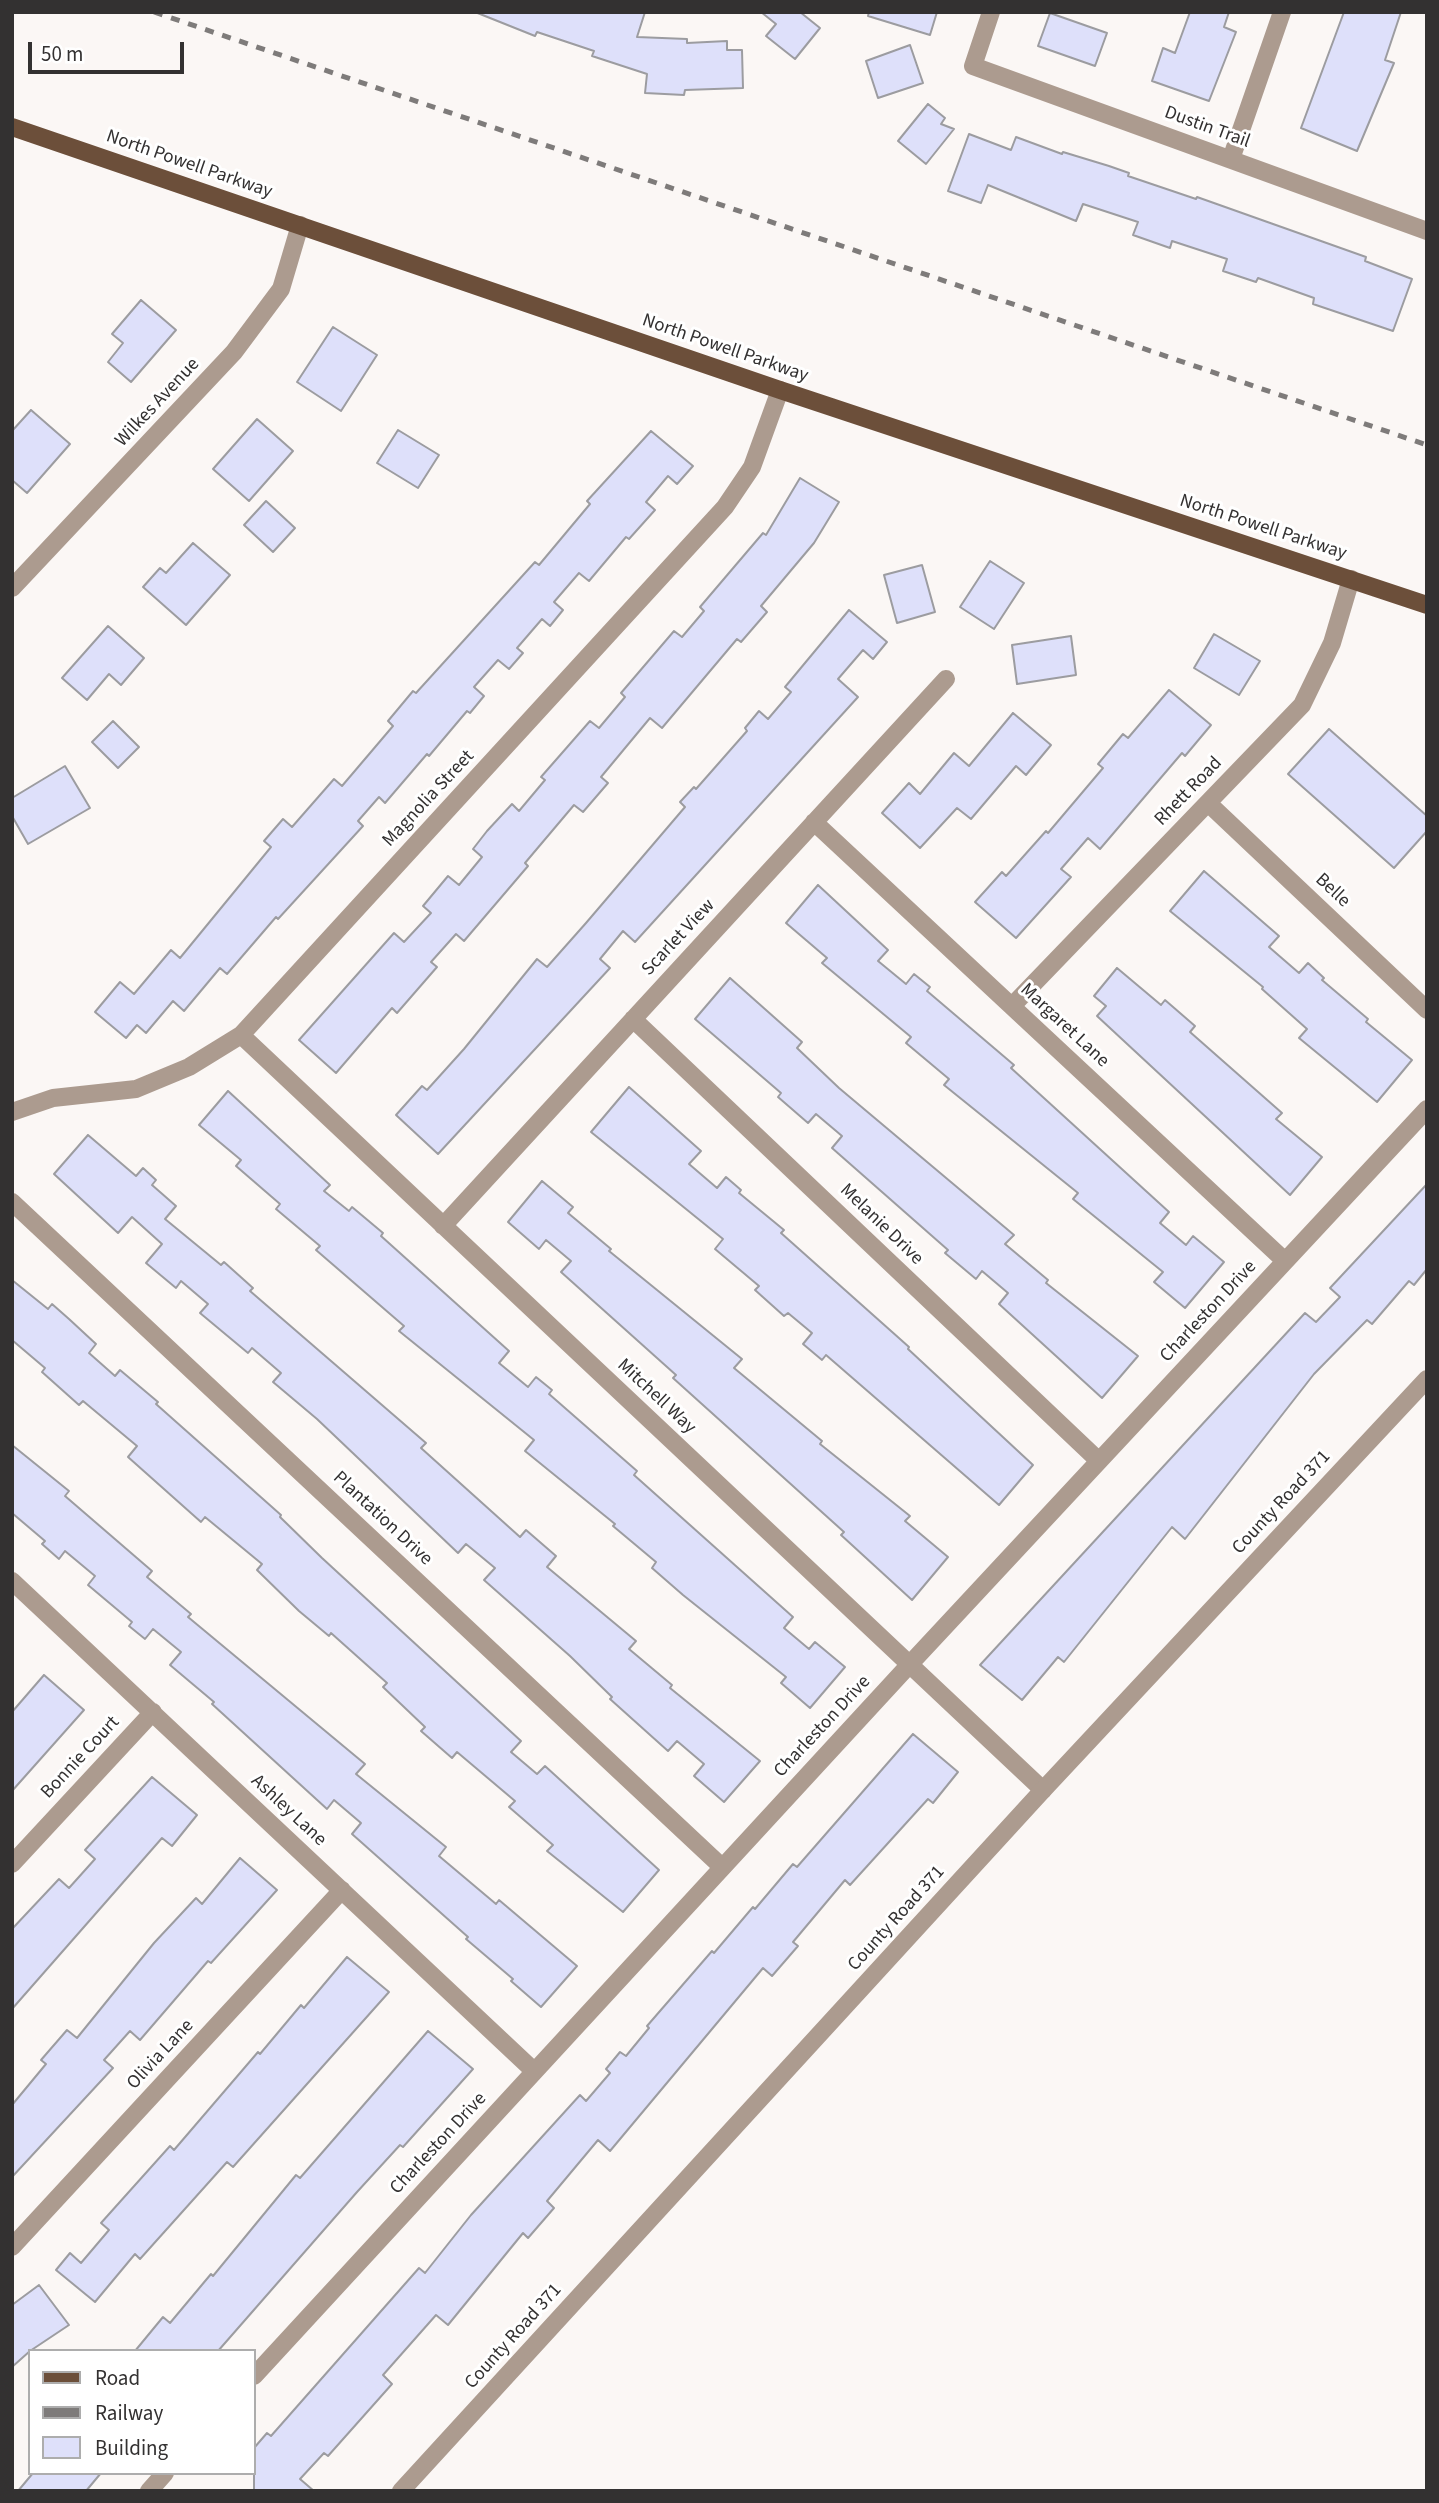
<!DOCTYPE html>
<style>
body{margin:0}
#map{position:relative;width:1439px;height:2503px;overflow:hidden;background:#fbf7f5;font-family:"Source Sans 3",sans-serif}
canvas{display:block}
.frame{position:absolute;inset:0;border:14px solid #333131;pointer-events:none}
.legend{position:absolute;left:28px;top:2349px;width:228px;height:126px;box-sizing:border-box;background:#fff;border:2px solid #adadad;margin:0;padding:9px 12px;list-style:none;font-size:21px;color:#333131}
.legend li{display:flex;align-items:center;gap:14px;height:35px}
.legend b{width:35px;border:2px solid #adadad}
.scale{position:absolute;left:28px;top:42px;width:156px;height:32px;box-sizing:border-box;border:4px solid #333131;border-top:0;padding-left:9px;font-size:21px;line-height:24px;white-space:nowrap;color:#333131;-webkit-text-stroke:5px #fff;paint-order:stroke}
</style>
<div id="map">
<canvas width="1439" height="2503"></canvas>
<div class="frame"></div>
<ul class="legend">
<li><b style="height:9px;background:#6c4f3a"></b>Road</li>
<li><b style="height:9px;background:#7e7b7a"></b>Railway</li>
<li><b style="height:19px;background:#dee0fa"></b>Building</li>
</ul>
<div class="scale">50 m</div>
</div>
<script>
const g = document.querySelector('canvas').getContext('2d');
g.lineJoin = 'round';
function fillPath(path, color) {
  g.fillStyle = color;
  g.fill(path, 'evenodd');
}
function poly(rows) {
  const path = new Path2D();
  for (const r of rows) {
    path.moveTo(r[0], r[1]);
    for (let i = 2; i < r.length; i += 2) path.lineTo(r[i], r[i + 1]);
  }
  return path;
}
function stroke(path, color, width, dash) {
  g.strokeStyle = color;
  g.lineWidth = width;
  g.lineCap = dash ? 'butt' : 'round';
  g.setLineDash(dash || []);
  g.stroke(path);
}
function label(font, color, halo, rows, align = 'center') {
  g.font = font + ' "Source Sans 3",sans-serif';
  g.lineWidth = 6;
  g.setLineDash([]);
  g.textBaseline = 'middle';
  g.strokeStyle = halo;
  g.fillStyle = color;
  for (const [text, x, y, turn = 0] of rows) {
    g.save();
    g.translate(x, y);
    g.rotate((+turn || 0) * Math.PI / 180);
    g.textAlign = isNaN(turn) ? turn : align;
    if (halo) g.strokeText(text, 0, 0);
    g.fillText(text, 0, 0);
    g.restore();
  }
}
const building = poly([
 [475,12,645,12,637,37,687,39,687,43,727,41,727,50,742,50,743,88,685,90,684,95,645,93,647,74,592,56,594,51,537,32,535,36,475,12],
 [761,12,800,12,820,28,795,59,766,36,776,24,761,12],
 [869,12,937,12,930,35,868,16,869,12],
 [1190,12,1229,12,1224,27,1236,32,1209,101,1152,81,1163,48,1175,53,1190,12],
 [1344,12,1401,12,1385,60,1394,63,1357,151,1301,128,1344,12],
 [1050,13,1107,33,1095,66,1038,46,1050,13],
 [910,45,923,83,878,98,866,61,910,45],
 [928,104,945,118,941,124,954,129,926,164,898,141,928,104],
 [969,134,1011,150,1016,137,1062,154,1063,152,1109,166,1129,173,1128,176,1196,199,1197,197,1366,257,1365,261,1412,279,1393,331,1313,304,1314,298,1258,278,1256,282,1223,271,1227,259,1172,241,1170,248,1133,235,1138,222,1083,204,1076,221,988,185,981,203,948,191,969,134],
 [141,300,176,330,131,382,108,362,123,343,112,334,141,300],
 [333,327,377,355,341,411,297,382,333,327],
 [31,410,70,444,27,493,12,480,12,431,31,410],
 [257,419,293,451,249,501,213,469,257,419],
 [398,430,439,455,418,488,377,463,398,430],
 [651,431,693,466,677,484,668,476,646,502,655,510,629,539,626,537,589,581,579,573,554,602,563,610,550,626,542,619,517,648,523,653,509,669,498,660,474,687,484,696,470,713,467,711,429,756,427,754,385,803,379,797,358,821,363,826,278,919,276,917,227,974,220,968,184,1011,173,1001,146,1033,137,1025,126,1038,95,1012,120,982,134,994,171,950,180,958,271,847,264,841,283,819,292,827,334,779,342,786,393,726,388,721,413,691,416,693,535,562,539,565,590,504,587,501,651,431],
 [800,478,839,502,814,543,761,606,767,612,741,642,737,639,662,728,650,718,601,777,608,783,583,812,574,805,525,863,528,866,464,941,456,934,431,962,437,967,397,1013,392,1008,336,1073,299,1040,394,933,404,942,431,913,423,906,448,876,459,885,482,857,473,849,487,831,512,804,519,811,545,780,541,777,590,721,599,728,625,697,621,693,674,631,682,637,704,611,700,607,763,533,766,535,800,478],
 [266,501,295,528,273,552,244,525,266,501],
 [193,543,230,575,186,625,143,587,160,568,166,573,193,543],
 [990,561,1024,583,994,629,960,607,990,561],
 [922,565,935,612,897,623,884,575,922,565],
 [849,610,887,642,873,659,863,650,838,679,858,697,635,942,623,931,600,959,610,968,438,1154,396,1115,422,1086,427,1090,464,1049,537,959,547,967,586,923,685,807,680,802,694,787,696,789,747,731,745,728,759,711,768,719,791,692,785,687,849,610],
 [108,626,144,658,121,685,109,674,87,700,62,678,108,626],
 [1214,634,1260,661,1239,695,1194,668,1214,634],
 [1071,636,1076,675,1017,684,1012,645,1071,636],
 [1169,690,1211,725,1185,756,1182,753,1100,849,1088,838,1061,869,1071,877,1016,938,975,902,1002,872,1006,876,1046,831,1048,833,1103,768,1098,764,1123,734,1128,738,1169,690],
 [1013,713,1051,745,1026,775,1016,766,971,819,957,808,920,848,882,813,909,783,920,794,954,753,969,766,1013,713],
 [113,721,139,747,118,768,92,742,113,721],
 [1329,729,1427,816,1427,831,1394,868,1288,774,1329,729],
 [65,766,90,808,28,844,12,816,12,798,65,766],
 [1204,871,1279,936,1269,947,1299,973,1308,963,1324,978,1322,980,1368,1019,1366,1022,1412,1060,1377,1102,1299,1038,1307,1029,1262,989,1263,987,1170,911,1204,871],
 [818,885,888,950,878,961,906,984,914,974,930,987,927,991,1014,1065,1011,1068,1169,1212,1160,1223,1186,1245,1193,1236,1224,1262,1185,1308,1154,1282,1163,1272,1073,1199,1078,1193,944,1085,949,1079,906,1043,911,1037,822,963,827,958,786,923,818,885],
 [1117,968,1161,1005,1165,1000,1195,1026,1190,1032,1282,1113,1276,1119,1322,1157,1290,1195,1097,1016,1106,1006,1094,996,1117,968],
 [730,978,802,1042,797,1048,839,1088,1014,1235,1005,1244,1048,1280,1046,1283,1138,1356,1102,1398,999,1304,1008,1293,982,1271,976,1279,945,1253,948,1250,832,1148,842,1136,816,1114,808,1123,778,1097,781,1093,695,1019,730,978],
 [629,1087,701,1151,689,1164,717,1188,726,1177,741,1190,739,1193,784,1230,781,1233,909,1347,908,1349,1033,1465,999,1505,826,1355,822,1360,803,1344,812,1333,788,1313,784,1316,755,1290,759,1286,715,1249,723,1239,591,1132,629,1087],
 [228,1091,330,1185,324,1191,349,1211,352,1207,383,1233,381,1236,509,1351,499,1363,528,1387,536,1377,552,1390,549,1394,637,1471,634,1475,793,1617,784,1628,809,1649,815,1642,845,1667,810,1708,781,1683,786,1677,683,1595,652,1568,656,1562,613,1526,615,1524,525,1451,534,1440,399,1331,404,1326,316,1250,320,1246,276,1209,280,1204,236,1166,241,1160,199,1125,228,1091],
 [88,1135,136,1176,143,1168,156,1180,152,1185,176,1206,165,1219,221,1265,224,1262,253,1288,250,1291,426,1443,421,1448,520,1537,526,1530,556,1556,547,1567,636,1641,629,1649,672,1685,670,1688,760,1761,724,1802,694,1776,704,1764,677,1741,668,1751,610,1699,612,1697,570,1656,484,1580,495,1568,466,1544,458,1553,317,1419,273,1382,281,1373,252,1348,248,1353,200,1313,208,1304,181,1281,176,1288,146,1263,162,1244,132,1217,118,1233,54,1174,88,1135],
 [542,1181,573,1207,568,1213,611,1249,609,1251,742,1359,734,1368,822,1441,820,1444,910,1516,905,1521,948,1557,912,1600,841,1535,844,1532,673,1378,676,1375,561,1272,571,1261,546,1240,539,1249,508,1222,542,1181],
 [1427,1184,1427,1269,1414,1285,1409,1281,1372,1324,1367,1320,1314,1374,1185,1539,1172,1527,1064,1662,1058,1657,1022,1700,980,1665,1305,1313,1316,1322,1340,1297,1330,1288,1427,1184],
 [12,1280,48,1309,52,1304,69,1319,96,1344,89,1353,115,1376,120,1370,158,1402,156,1404,281,1515,280,1517,322,1558,521,1741,511,1752,537,1774,545,1766,659,1870,623,1912,547,1851,553,1845,509,1807,515,1801,457,1752,452,1758,421,1731,425,1727,383,1687,387,1683,331,1633,329,1636,299,1611,257,1570,262,1564,205,1517,201,1522,128,1457,137,1446,83,1401,79,1405,42,1372,45,1368,12,1340,12,1280],
 [12,1445,69,1491,65,1496,152,1571,147,1577,191,1614,188,1617,365,1764,356,1774,446,1847,439,1856,496,1904,499,1900,577,1966,541,2007,511,1981,513,1979,466,1939,468,1937,352,1834,361,1823,334,1800,327,1809,212,1704,214,1702,170,1665,181,1652,153,1629,145,1639,129,1626,132,1622,88,1585,95,1576,65,1551,59,1559,42,1544,45,1541,12,1513,12,1445],
 [44,1675,84,1710,12,1791,12,1712,44,1675],
 [913,1734,958,1772,933,1803,928,1799,850,1885,845,1880,793,1942,798,1946,772,1976,763,1968,610,2151,598,2140,547,2201,554,2208,528,2238,523,2233,448,2325,436,2315,383,2375,392,2384,328,2456,324,2453,300,2479,314,2491,254,2491,254,2448,267,2433,271,2436,419,2268,425,2273,471,2215,580,2095,586,2101,610,2073,606,2069,620,2052,626,2056,649,2028,647,2026,712,1951,714,1953,753,1907,755,1909,793,1864,797,1867,913,1734],
 [152,1777,197,1815,172,1846,162,1838,12,2009,12,1929,59,1879,69,1888,95,1859,85,1850,152,1777],
 [240,1858,277,1890,211,1963,208,1961,140,2040,130,2031,104,2060,113,2068,12,2177,12,2105,46,2064,41,2060,67,2030,77,2038,154,1943,196,1898,202,1904,240,1858],
 [347,1957,389,1992,233,2167,227,2162,140,2259,135,2254,95,2302,56,2270,70,2253,81,2263,109,2230,101,2223,170,2146,174,2150,258,2052,260,2054,301,2005,304,2008,347,1957],
 [428,2031,473,2069,403,2147,400,2145,357,2192,218,2351,135,2351,163,2317,170,2323,211,2274,213,2276,296,2175,300,2178,428,2031],
 [39,2285,69,2325,30,2351,12,2367,12,2305,39,2285],
 [33,2473,101,2473,86,2491,18,2491,33,2473]
]);
const minor = poly([
 [991,12,973,66,1427,231],
 [1231,159,1282,12],
 [12,588,234,352,281,289,300,225],
 [1208,803,1427,1010],
 [814,822,1285,1261],
 [1012,1006,1302,705,1332,643,1351,579],
 [633,1019,1099,1461],
 [241,1035,1043,1790],
 [12,1112,53,1098,136,1089,189,1067,241,1035,725,507,752,467,780,390],
 [12,1202,722,1867],
 [443,1226,946,679],
 [12,1581,534,2071],
 [12,1864,153,1712],
 [12,2247,342,1890],
 [254,2376,910,1664,1427,1109],
 [149,2491,165,2473]
]);
const tertiary = poly([
 [401,2491,1043,1790,1427,1379]
]);
const primary = poly([
 [12,127,780,390,1427,605]
]);
const rail = poly([
 [154,12,1427,445]
]);
const streetNames = [
 ["Dustin Trail",1207,128,20],
 ["North Powell Parkway",189,165,19],
 ["North Powell Parkway",725,349,19],
 ["Wilkes Avenue",158,403,-47],
 ["North Powell Parkway",1263,528,18],
 ["Rhett Road",1189,792,-46],
 ["Magnolia Street",429,799,-47],
 ["Belle",1332,891,43],
 ["Scarlet View",679,938,-47],
 ["Margaret Lane",1064,1026,43],
 ["Melanie Drive",881,1225,44],
 ["Charleston Drive",1209,1312,-47],
 ["Mitchell Way",656,1397,43],
 ["County Road 371",1282,1503,-47],
 ["Plantation Drive",382,1519,43],
 ["Charleston Drive",823,1727,-47],
 ["Bonnie Court",81,1758,-47],
 ["Ashley Lane",288,1811,43],
 ["County Road 371",897,1919,-48],
 ["Olivia Lane",161,2055,-47],
 ["Charleston Drive",439,2144,-47],
 ["County Road 371",514,2337,-48]
];
fillPath(building, '#dee0fa');
stroke(building, '#9c9ca0', 2);
stroke(minor, '#ac9b8f', 18);
stroke(tertiary, '#ac9b8f', 18);
stroke(primary, '#6c4f3a', 18);
stroke(rail, '#7e7b7a', 5, [9, 9]);
label('19px', '#333131', '#fff', streetNames);
</script>
